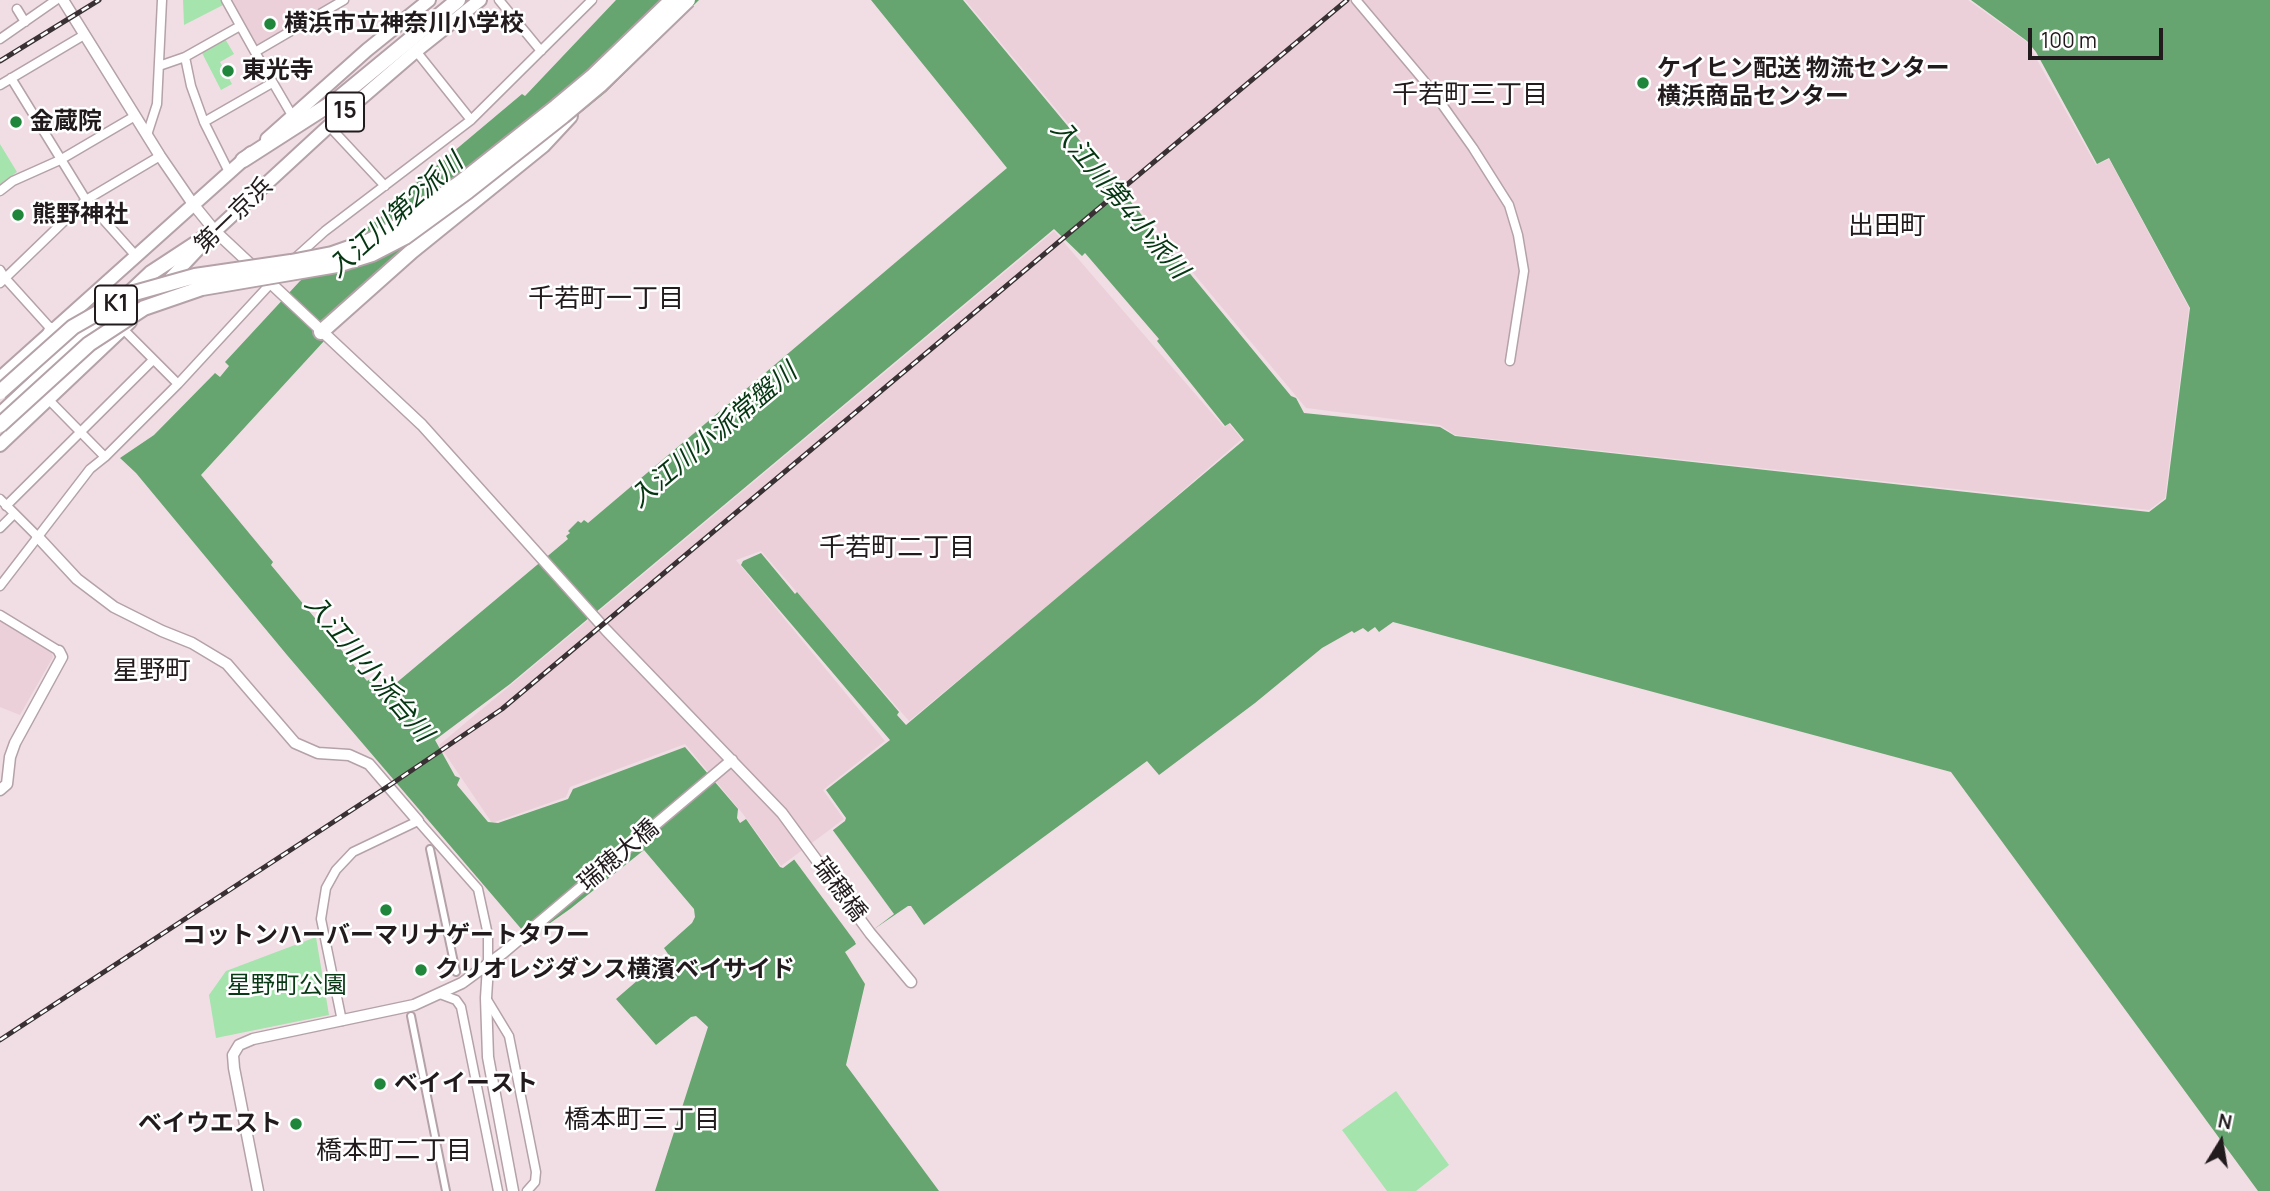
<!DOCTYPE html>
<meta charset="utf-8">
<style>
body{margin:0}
#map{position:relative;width:2270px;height:1191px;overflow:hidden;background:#f1dee5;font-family:Manrope,sans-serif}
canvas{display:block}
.north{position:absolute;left:2186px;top:1107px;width:70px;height:70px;-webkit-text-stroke:5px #fff;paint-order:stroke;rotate:11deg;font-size:19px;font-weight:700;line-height:28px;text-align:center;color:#221b1e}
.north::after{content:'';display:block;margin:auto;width:24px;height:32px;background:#221b1e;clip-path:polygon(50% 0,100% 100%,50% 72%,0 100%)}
.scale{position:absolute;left:2028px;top:28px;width:135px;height:32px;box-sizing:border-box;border:4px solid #221b1e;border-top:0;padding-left:9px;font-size:21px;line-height:24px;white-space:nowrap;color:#221b1e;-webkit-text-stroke:5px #fff;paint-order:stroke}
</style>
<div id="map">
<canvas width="2270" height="1191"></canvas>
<div class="north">N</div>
<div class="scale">100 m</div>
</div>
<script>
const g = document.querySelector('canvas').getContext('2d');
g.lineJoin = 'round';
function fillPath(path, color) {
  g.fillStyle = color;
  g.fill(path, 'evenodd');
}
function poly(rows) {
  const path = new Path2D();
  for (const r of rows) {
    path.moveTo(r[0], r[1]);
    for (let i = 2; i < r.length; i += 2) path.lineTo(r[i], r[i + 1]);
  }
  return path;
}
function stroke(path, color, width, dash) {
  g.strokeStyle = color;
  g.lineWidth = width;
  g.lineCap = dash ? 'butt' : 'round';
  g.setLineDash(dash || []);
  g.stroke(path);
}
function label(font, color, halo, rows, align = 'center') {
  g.font = font + ' Manrope,"Noto Sans JP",sans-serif';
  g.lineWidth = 5;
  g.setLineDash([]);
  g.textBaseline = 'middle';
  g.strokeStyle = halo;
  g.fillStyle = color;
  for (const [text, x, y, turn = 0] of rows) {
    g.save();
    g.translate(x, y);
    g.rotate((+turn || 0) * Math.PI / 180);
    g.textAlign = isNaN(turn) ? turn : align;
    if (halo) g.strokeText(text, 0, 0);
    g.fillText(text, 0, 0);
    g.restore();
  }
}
const built = poly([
 [230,0,337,0,257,48],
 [965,0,1968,0,2027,42,2096,165,2109,159,2189,308,2165,498,2149,510,1455,435,1440,425,1306,408],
 [1054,231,1224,427,1229,424,1242,439,1091,570,909,721,761,551,736,560,885,741,823,790,844,819,781,866,743,814,685,744,570,787,566,797,492,823,439,745],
 [0,619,51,650,53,657,20,715,0,707]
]);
const green = poly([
 [183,0,223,0,225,4,184,25],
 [224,37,234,54,220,62,232,84,221,90,201,51],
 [0,144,17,172,0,184],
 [316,937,329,1015,216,1038,209,995,226,971],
 [1396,1091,1449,1165,1416,1191,1387,1191,1342,1130]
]);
const water = poly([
 [616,0,699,0,606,92,551,137,347,316,201,475,273,562,271,565,367,681,372,678,379,685,389,689,568,539,566,536,570,533,568,531,578,521,581,523,584,520,588,523,1007,168,871,0,963,0,1155,231,1152,233,1161,243,1163,241,1291,396,1296,398,1304,413,1440,427,1455,436,2149,512,2166,499,2190,308,2109,158,2097,164,2036,52,2027,41,1971,0,2270,0,2270,1191,2258,1191,1951,772,1393,622,1379,632,1375,627,1368,632,1363,628,1354,633,1352,631,1322,648,1255,703,1159,775,1147,761,924,925,911,906,908,906,855,942,856,944,845,952,865,984,846,1065,939,1191,655,1191,708,1027,696,1016,691,1017,656,1045,616,999,668,954,664,948,692,923,695,917,694,909,644,850,570,909,529,938,287,655,136,473,120,458,154,435,215,373,220,377,229,366,225,362,300,281,393,207,391,204,522,94,525,96],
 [1054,229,1082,256,1085,253,1159,339,1157,341,1225,426,1230,423,1244,440,906,725,897,715,899,712,797,592,795,594,761,553,743,561,741,565,890,740,826,790,846,818,845,821,783,868,780,867,746,819,740,823,737,818,738,809,685,747,573,789,568,799,498,823,488,822,457,785,460,778,455,776,435,740,510,684]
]);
const pier = poly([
 [832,829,894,914,856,943,793,858]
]);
const pedestrian = poly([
 [430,849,456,972],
 [411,1016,446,1191]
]);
const minor = poly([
 [226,0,255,52,344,0],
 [499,0,541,51],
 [1356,0,1431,89,1473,148,1509,205,1518,235,1524,271,1510,361],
 [17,9,25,22],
 [0,39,56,0],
 [416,51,471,120],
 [255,52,293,117],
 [185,57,191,86,204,122,229,172],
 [159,66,185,57,240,26],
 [11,78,86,200,136,256],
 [0,85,84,35],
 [204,122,272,83],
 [329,126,385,186],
 [147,135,157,104,162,0],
 [0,191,13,181,60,160,135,116],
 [294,259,325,231,471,120,592,0],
 [0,270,5,278,52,330],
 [0,283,86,200,160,156],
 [123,329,178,384],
 [49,400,105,457],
 [0,499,37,536],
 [6,506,153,360],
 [0,528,14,514],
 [0,586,90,469,105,457,178,384,273,281],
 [0,615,59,651],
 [440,994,456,1000,461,1007,498,1191],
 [486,998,509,1036,536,1172,535,1182,527,1191],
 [342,1021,321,919,326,888,336,870,353,852,418,821,478,889,488,935,488,966]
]);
const tertiary = poly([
 [63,0,160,156,193,204,215,231,422,425,606,630,782,813,870,933,911,982],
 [37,536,77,579,114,607,162,631,192,643,227,664,295,743,318,753,349,755,369,764,418,821],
 [0,790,7,784,10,757,15,743,62,657,59,651],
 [488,966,486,998,488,1057,513,1191],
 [258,1191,234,1068,233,1055,239,1045,253,1039,414,1005,462,983,503,953,732,760]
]);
const trunk = poly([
 [267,139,367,50,429,0],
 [142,309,215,231,329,126,416,51,480,0],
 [0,378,251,153],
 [0,445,130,322]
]);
const motorway = poly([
 [243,160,338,99,458,0],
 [321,332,412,251,543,145,570,116],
 [39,356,52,330],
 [0,415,151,273,215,231]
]);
const rail = poly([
 [0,61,99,0],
 [0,1040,393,783,502,709,1347,0]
]);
const motorwayBridge = poly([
 [0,392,73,327,131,294,195,276,291,262,332,254,369,241,400,225,461,182,556,107,592,77,672,0],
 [0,425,89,344,144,308,202,288,337,265,372,254,405,237,468,191,563,116,600,85,688,0]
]);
const markers = [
 [270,24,7,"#1f863b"],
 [228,71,7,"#1f863b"],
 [1643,83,7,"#1f863b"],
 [16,122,7,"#1f863b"],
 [18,215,7,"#1f863b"],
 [386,910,7,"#1f863b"],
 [421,970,7,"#1f863b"],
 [380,1084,7,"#1f863b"],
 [296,1124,7,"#1f863b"]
];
const shields = [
 [345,112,38],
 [116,305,42]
];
const shieldNames = [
 ["15",345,112],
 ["K1",116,305]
];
const poiNames = [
 ["横浜市立神奈川小学校",284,24],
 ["ケイヒン配送 物流センター",1657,69],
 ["横浜商品センター",1657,97],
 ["東光寺",242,71],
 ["金蔵院",30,122],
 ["熊野神社",32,215],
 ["コットンハーバーマリナゲートタワー",386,936,"center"],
 ["クリオレジダンス横濱ベイサイド",435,970],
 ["ベイイースト",394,1084],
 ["ベイウエスト",282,1124,"right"]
];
const streetNames = [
 ["第一京浜",234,216,-44],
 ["瑞穂大橋",619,856,-40],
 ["瑞穂橋",839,890,53]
];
const parkNames = [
 ["星野町公園",287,986]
];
const neighbourhoodNames = [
 ["千若町三丁目",1470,96],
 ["出田町",1887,227],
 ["千若町一丁目",606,300],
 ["千若町二丁目",897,549],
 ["星野町",152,672],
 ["橋本町三丁目",642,1121],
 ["橋本町二丁目",394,1152]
];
const waterNames = [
 ["入江川第4小派川",1119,200,50],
 ["入江川第2派川",396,216,-42],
 ["入江川小派常盤川",714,436,-40],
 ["入江川小派台川",368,669,50]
];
fillPath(built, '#ebd0d9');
fillPath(green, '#a5e4ad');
fillPath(water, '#66a56f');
fillPath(pier, '#f1dee5');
stroke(pedestrian, '#b4a2a8', 10);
stroke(minor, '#b4a2a8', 11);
stroke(tertiary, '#b4a2a8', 13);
stroke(trunk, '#b4a2a8', 16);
stroke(motorway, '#b4a2a8', 18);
stroke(pedestrian, '#fff', 6);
stroke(minor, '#fff', 8);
stroke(tertiary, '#fff', 10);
stroke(trunk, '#fff', 12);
stroke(motorway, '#fff', 14);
stroke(rail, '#3a3135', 5);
stroke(rail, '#fff', 2.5, [8]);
stroke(motorwayBridge, '#b4a2a8', 18, []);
stroke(motorwayBridge, '#fff', 14);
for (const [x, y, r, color] of markers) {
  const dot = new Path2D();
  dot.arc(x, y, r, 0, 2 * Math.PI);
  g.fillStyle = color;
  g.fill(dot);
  stroke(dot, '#fff', 2.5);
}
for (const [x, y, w] of shields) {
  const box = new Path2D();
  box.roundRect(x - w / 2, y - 19.5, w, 39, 5);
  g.fillStyle = '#fff';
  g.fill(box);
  stroke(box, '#221b1e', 2);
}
label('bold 23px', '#221b1e', null, shieldNames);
label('bold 24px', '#221b1e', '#fff', poiNames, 'left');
label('24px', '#221b1e', '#fff', streetNames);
label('24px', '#093a16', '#fff', parkNames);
label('26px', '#221b1e', '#fff', neighbourhoodNames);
label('italic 26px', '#053612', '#fff', waterNames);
</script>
